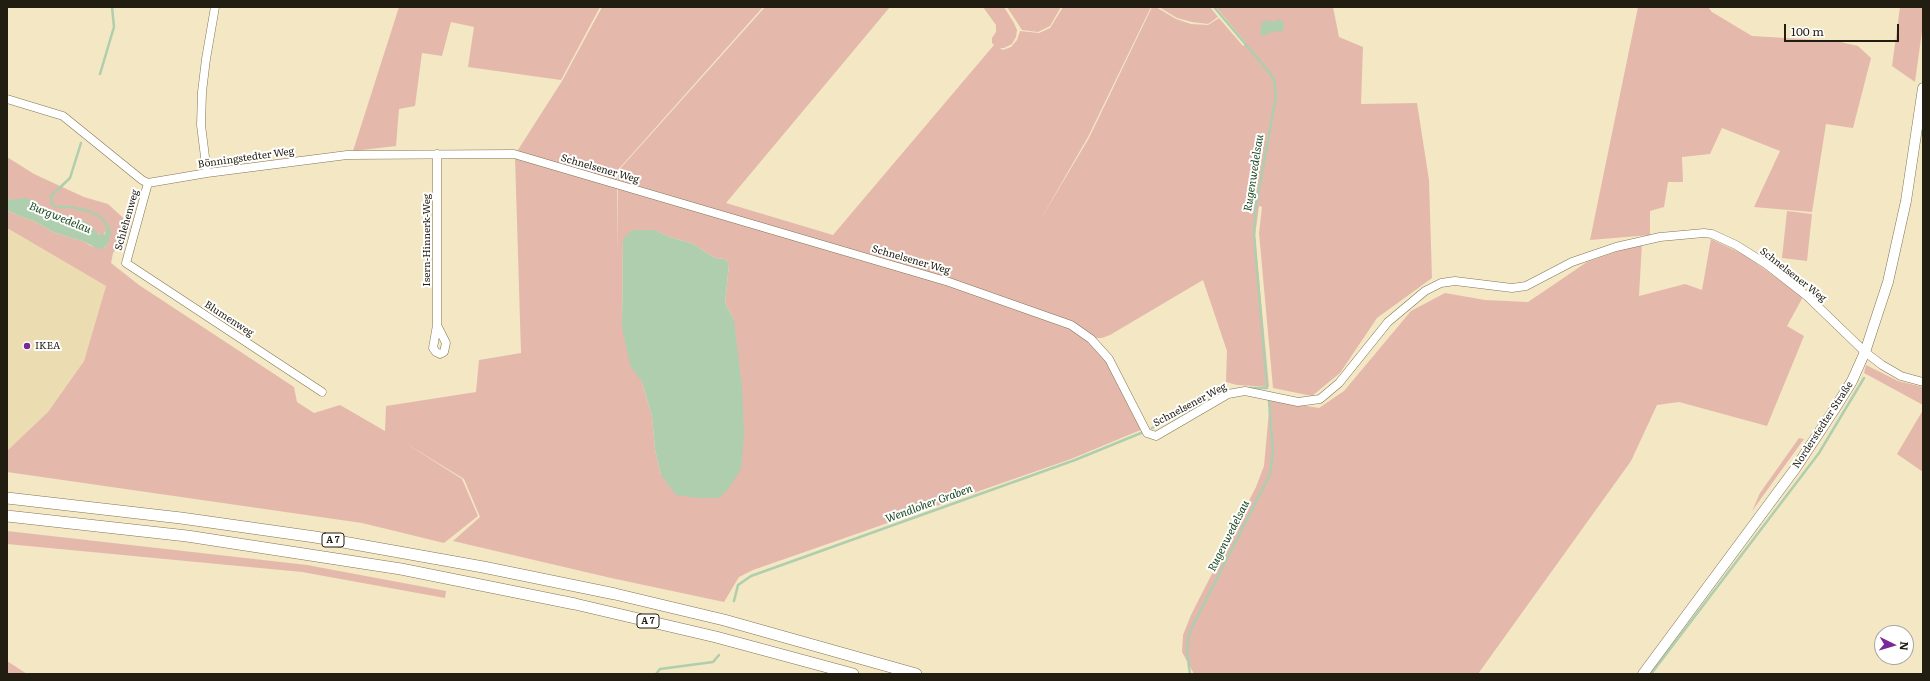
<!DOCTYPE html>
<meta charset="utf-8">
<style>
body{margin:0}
#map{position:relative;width:1930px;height:681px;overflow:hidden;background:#f4e7c4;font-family:Literata,serif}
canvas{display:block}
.frame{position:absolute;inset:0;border:8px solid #211d10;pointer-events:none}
.north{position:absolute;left:1874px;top:625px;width:40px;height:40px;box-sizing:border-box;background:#fff;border:1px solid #a6a59f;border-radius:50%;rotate:95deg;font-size:11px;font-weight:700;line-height:16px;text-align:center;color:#211d10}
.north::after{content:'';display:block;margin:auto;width:14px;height:18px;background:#7b2797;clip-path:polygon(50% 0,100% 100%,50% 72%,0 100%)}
.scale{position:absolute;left:1784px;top:24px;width:115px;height:18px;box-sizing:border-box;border:2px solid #211d10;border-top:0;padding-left:5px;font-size:12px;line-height:14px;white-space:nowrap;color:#211d10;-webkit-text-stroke:3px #fff;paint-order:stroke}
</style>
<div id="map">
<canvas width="1930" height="681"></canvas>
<div class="frame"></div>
<div class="north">N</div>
<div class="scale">100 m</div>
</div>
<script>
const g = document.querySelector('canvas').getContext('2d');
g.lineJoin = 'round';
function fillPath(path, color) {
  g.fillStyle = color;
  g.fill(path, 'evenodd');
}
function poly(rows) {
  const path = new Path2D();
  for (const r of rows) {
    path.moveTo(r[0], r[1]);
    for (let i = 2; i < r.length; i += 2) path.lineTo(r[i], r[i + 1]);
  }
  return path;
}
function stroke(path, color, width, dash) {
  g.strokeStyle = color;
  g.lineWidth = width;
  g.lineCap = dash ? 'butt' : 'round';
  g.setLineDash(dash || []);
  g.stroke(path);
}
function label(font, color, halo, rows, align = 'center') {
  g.font = font + ' Literata,serif';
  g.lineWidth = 4;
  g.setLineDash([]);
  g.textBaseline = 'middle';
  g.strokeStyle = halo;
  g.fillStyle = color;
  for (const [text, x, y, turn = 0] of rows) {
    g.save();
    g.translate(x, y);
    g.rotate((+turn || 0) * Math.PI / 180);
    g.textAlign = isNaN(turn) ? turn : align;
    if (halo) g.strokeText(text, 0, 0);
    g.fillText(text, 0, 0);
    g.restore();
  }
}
const built = poly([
 [7,228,106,286,84,361,48,412,7,451]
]);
const green = poly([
 [399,7,600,7,561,80,468,67,474,27,451,22,442,56,422,53,415,106,399,109,396,146,353,151],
 [602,7,763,7,617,171,617,183,516,153,562,81],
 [765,7,890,7,726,203,833,235,994,45,992,43,992,38,996,32,996,25,983,7,1004,7,1014,23,1017,30,1016,37,1012,44,1004,48,1000,48,1003,50,1011,47,1017,40,1020,31,1039,33,1050,28,1063,7,1151,7,1088,137,1039,222,1089,138,1152,7,1156,7,1176,19,1191,24,1208,25,1219,18,1243,46,1246,43,1216,7,1333,7,1339,37,1363,47,1361,104,1417,103,1429,180,1432,278,1377,318,1340,373,1312,396,1273,388,1259,233,1262,207,1259,206,1255,236,1269,387,1237,385,1226,382,1227,351,1203,280,1110,335,1102,338,1094,338,1090,340,1107,361,1143,429,1071,459,753,570,739,577,724,602,611,578,453,541,480,517,464,479,402,441,462,479,478,516,444,543,362,523,7,472,7,451,48,412,84,361,106,286,7,228,7,210,19,216,34,221,53,232,85,242,91,246,104,248,108,243,106,231,103,235,100,235,84,221,51,216,45,214,36,203,29,199,7,200,7,157,34,174,84,197,108,204,131,225,125,245,120,244,113,253,111,263,139,285,294,387,297,402,314,413,340,405,385,431,386,406,476,392,479,360,521,353,515,157,617,186,617,254,618,171],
 [655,230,667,236,693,244,715,258,725,259,729,264,725,303,734,320,661,475,655,449,652,416,642,382,622,327,623,239],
 [1007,7,1061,7,1050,26,1038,32,1022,30],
 [1159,7,1210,7,1218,17,1208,24,1192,22,1177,18],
 [1638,7,1708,7,1712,12,1752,36,1836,41,1858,46,1871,58,1853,128,1826,124,1812,212,1754,207,1780,151,1722,128,1710,154,1682,157,1683,182,1668,182,1664,207,1650,211,1650,235,1590,240],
 [1900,7,1923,7,1923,24,1915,82,1892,66],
 [1787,211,1812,214,1807,261,1782,258],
 [1711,239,1745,255,1803,297,1787,326,1804,336,1767,426,1679,402,1657,405,1631,461,1478,674,1194,674,1182,652,1183,635,1191,615,1256,487,1264,466,1270,400,1319,408,1344,391,1411,311,1445,293,1485,300,1528,302,1587,262,1642,243,1639,296,1685,284,1702,290],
 [1866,365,1898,381,1923,387,1923,405,1864,373],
 [1923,410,1923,472,1897,454],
 [1799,438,1804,439,1752,511,1760,493],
 [7,531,307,565,446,591,445,598,302,572,7,544],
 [7,661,27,674,7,674]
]);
const water = poly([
 [1280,19,1284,23,1283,30,1281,32,1274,31,1264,36,1260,35,1262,22,1266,20,1273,22],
 [25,198,33,200,45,214,51,216,85,221,100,235,105,234,107,225,110,227,111,233,108,243,104,248,98,249,85,242,53,232,34,221,19,216,7,210,7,200],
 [632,230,655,230,667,236,693,244,715,258,725,259,729,264,725,303,734,320,742,386,744,434,741,469,728,489,719,498,698,498,676,495,661,475,655,449,652,416,642,382,630,365,622,327,623,239]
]);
const stream = poly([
 [1214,7,1269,72,1274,80,1276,96,1256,206,1254,234,1267,388,1249,388],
 [100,74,114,27,112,7],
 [81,143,70,178,51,196,51,201,53,205,57,207,72,207,91,212,102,218,108,228],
 [1152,428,1223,393],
 [734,601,738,585,751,576,1075,460,1141,433],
 [656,674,660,669,713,662,719,655],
 [1190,674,1187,652,1188,639,1191,629,1270,474,1273,453,1269,401],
 [1651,674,1819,453,1864,378]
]);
const minor = poly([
 [7,99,63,116,142,180,148,183,207,173,347,155,514,154,949,282,1071,325,1091,339,1109,359,1147,433,1156,436,1228,394,1245,391,1298,402,1320,399,1339,383,1388,322,1425,291,1441,283,1455,281,1512,288,1526,286,1572,262,1616,247,1660,237,1704,233,1712,234,1736,245,1766,264,1807,296,1865,352,1882,365,1901,376,1923,382],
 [437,154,437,325,433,348,436,352,440,354,444,352,446,343,437,325],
 [207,173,201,125,202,92,206,59,215,7],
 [148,183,126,263,322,392]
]);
const major = poly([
 [1643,674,1795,469,1834,410,1852,381,1865,352,1888,282,1906,201,1923,88]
]);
const highway = poly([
 [7,498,181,518,315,537,483,567,615,594,724,620,916,674],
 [7,516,187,536,401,569,575,604,716,637,853,674]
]);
const markers = [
 [27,346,4,"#7b2797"]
];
const shields = [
 [333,540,22],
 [648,621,22]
];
const shieldNames = [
 ["A 7",333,540],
 ["A 7",648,621]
];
const streetNames = [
 ["Bönningstedter Weg",246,158,-8],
 ["Schnelsener Weg",600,169,16],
 ["Schlehenweg",127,220,-74],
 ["Isern-Hinnerk-Weg",427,240,-90],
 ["Schnelsener Weg",911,260,16],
 ["Schnelsener Weg",1793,275,38],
 ["Blumenweg",229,319,33],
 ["Schnelsener Weg",1190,405,-28],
 ["Norderstedter Straße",1823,425,-57]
];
const poiNames = [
 ["IKEA",35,346]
];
const waterNames = [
 ["Rugenwedelsau",1254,173,-81],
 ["Burgwedelau",60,218,22],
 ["Wendloher Graben",929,504,-20],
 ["Rugenwedelsau",1229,536,-63]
];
fillPath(built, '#ebdcb1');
fillPath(green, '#e4b9ac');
fillPath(water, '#aeceae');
stroke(stream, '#aeceae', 2.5);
stroke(minor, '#817555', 9);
stroke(major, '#817555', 11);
stroke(highway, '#817555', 12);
stroke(minor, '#fff', 8);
stroke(major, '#fff', 10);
stroke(highway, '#fff', 11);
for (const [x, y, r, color] of markers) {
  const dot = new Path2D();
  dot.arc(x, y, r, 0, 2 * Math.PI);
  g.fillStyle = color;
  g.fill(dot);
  stroke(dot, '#fff', 1.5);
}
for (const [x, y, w] of shields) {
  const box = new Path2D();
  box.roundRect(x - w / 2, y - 7, w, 14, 3);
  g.fillStyle = '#fff';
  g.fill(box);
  stroke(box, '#211d10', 1);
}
label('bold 9px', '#211d10', null, shieldNames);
label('10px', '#211d10', '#fff', streetNames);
label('10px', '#211d10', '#fff', poiNames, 'left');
label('italic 11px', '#1c4a20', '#fff', waterNames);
</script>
